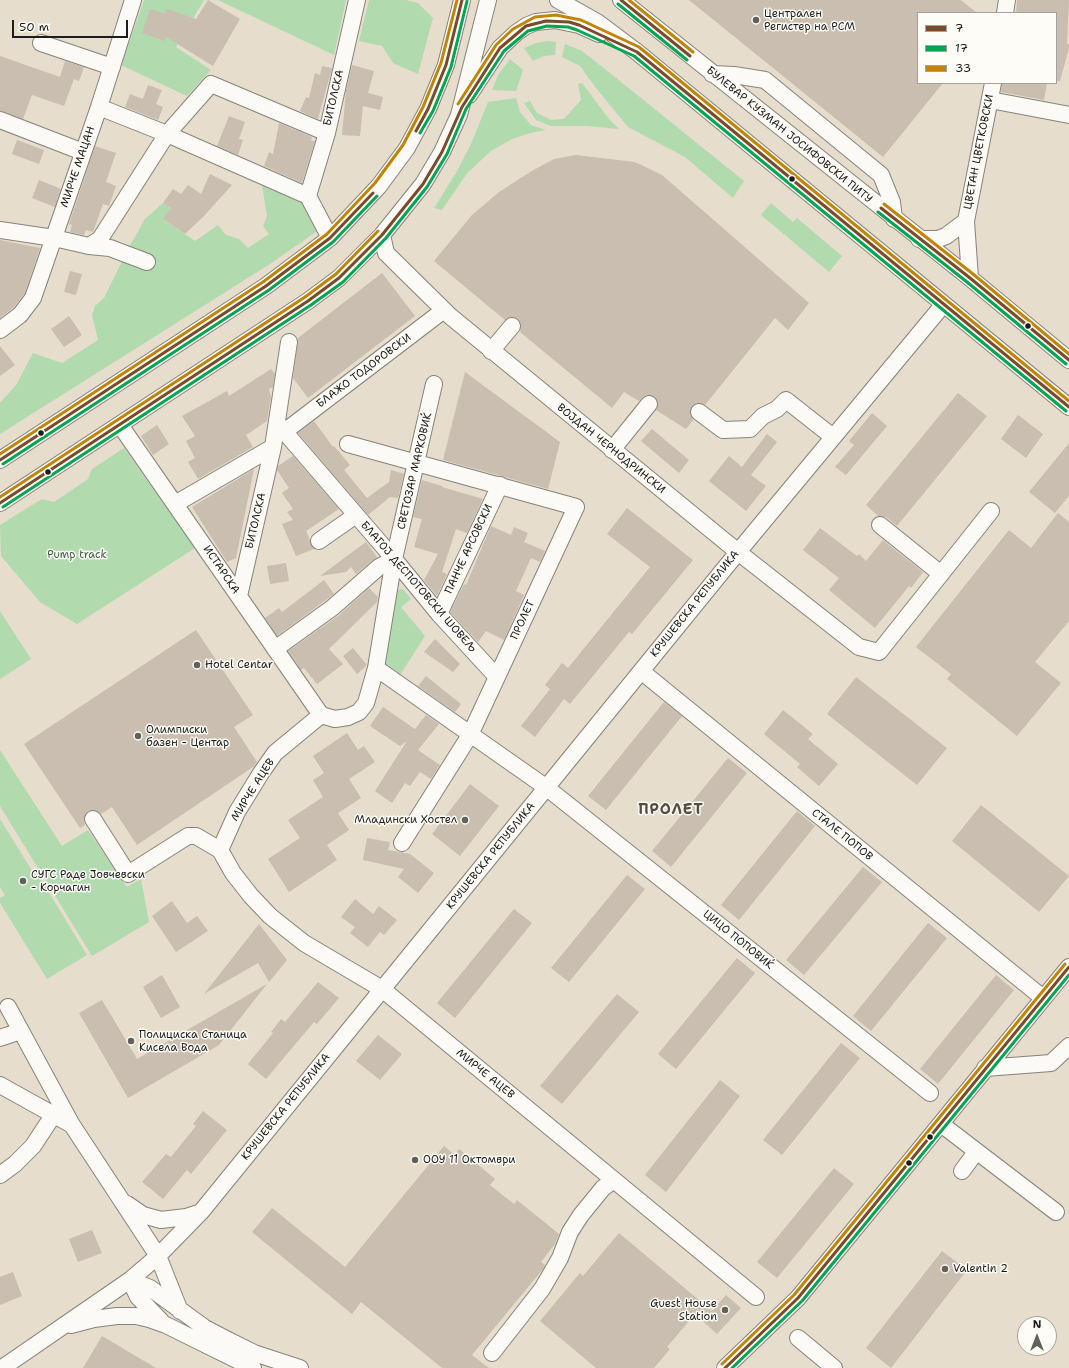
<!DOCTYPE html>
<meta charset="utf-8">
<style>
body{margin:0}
#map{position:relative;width:1069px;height:1368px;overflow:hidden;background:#e6ddcc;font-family:"Shantell Sans",sans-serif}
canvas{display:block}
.legend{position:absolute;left:917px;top:12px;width:140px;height:72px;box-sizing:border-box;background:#fdfcf7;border:1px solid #a3a29f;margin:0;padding:5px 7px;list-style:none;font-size:12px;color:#1c1c1c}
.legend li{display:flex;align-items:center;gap:8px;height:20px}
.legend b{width:20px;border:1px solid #a3a29f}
.north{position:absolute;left:1017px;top:1316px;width:40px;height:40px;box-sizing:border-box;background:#fdfcf7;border:1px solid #a3a29f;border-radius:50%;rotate:0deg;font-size:11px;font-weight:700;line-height:16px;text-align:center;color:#1c1c1c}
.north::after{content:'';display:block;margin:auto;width:14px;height:18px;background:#63605a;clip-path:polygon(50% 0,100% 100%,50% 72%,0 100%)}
.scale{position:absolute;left:12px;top:20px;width:116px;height:18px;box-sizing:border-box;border:2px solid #1c1c1c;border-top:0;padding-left:5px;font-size:12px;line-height:14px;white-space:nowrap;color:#1c1c1c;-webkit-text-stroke:3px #fdfcf7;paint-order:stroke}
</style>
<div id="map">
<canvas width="1069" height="1368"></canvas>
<ul class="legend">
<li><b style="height:5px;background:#7a4b2a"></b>7</li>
<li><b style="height:5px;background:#00a651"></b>17</li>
<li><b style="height:5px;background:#c08407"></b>33</li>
</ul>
<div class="north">N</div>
<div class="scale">50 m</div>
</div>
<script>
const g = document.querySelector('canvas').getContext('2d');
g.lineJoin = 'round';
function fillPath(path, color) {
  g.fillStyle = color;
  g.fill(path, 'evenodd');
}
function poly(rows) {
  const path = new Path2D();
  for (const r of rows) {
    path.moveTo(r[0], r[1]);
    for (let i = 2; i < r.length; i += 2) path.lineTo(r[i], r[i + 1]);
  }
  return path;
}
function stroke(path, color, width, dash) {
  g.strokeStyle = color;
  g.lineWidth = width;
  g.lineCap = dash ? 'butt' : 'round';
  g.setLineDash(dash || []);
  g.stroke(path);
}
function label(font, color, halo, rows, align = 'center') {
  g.font = font + ' "Shantell Sans",sans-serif';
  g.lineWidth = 3;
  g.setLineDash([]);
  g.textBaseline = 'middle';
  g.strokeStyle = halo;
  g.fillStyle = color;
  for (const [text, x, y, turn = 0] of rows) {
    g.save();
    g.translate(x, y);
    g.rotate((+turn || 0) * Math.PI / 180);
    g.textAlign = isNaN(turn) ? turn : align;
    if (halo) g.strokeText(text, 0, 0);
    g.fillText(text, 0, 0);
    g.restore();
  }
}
const green = poly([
 [144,0,204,0,176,47,211,70,187,96,121,65],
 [218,0,346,0,334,55],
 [369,0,406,0,418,3,433,18,418,74,393,63,382,46,359,41],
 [548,41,556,42,555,55,544,56,533,61,524,48,536,43],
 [565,44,582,51,615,77,744,181,733,198,685,157,628,127,596,88,580,66,562,57],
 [510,59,523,70,516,91,492,90,498,75],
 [582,83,609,119,619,129,587,126,551,126,536,120,524,103,530,101,537,113,551,120,564,119,581,100,578,84],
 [516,98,520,112,531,125,546,130,530,133,512,139,491,151,468,172,442,210,434,208,456,173,471,144,488,102],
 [262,185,304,203,317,221,316,232,270,264,0,434,0,403,16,385,33,353,62,363,98,340,92,315,95,306,104,298,128,249,145,219,163,203,171,208,164,220,195,241,218,225,226,235,239,239,248,248,269,234,263,226,267,216],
 [771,203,793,222,797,218,842,256,829,272,761,215],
 [124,448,195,548,77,624,40,602,1,556,0,525,42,499,54,502,88,479,92,469],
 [403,589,411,599,401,607,425,636,398,678,381,667,396,590],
 [0,611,31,659,0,679],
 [0,750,62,846,88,830,127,887,141,879,149,922,92,956,0,806],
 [0,819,34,874,37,873,87,955,47,979,0,903,0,898,5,895,0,887]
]);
const building = poly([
 [208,0,240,19,213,66,166,37,165,41,142,33,150,9,165,14,167,9,196,19],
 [689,0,961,0,977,13,918,13,918,83,943,83,883,157],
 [1017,0,1069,0,1067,44,1069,44,1069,48,1060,81,1056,81,1056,13,1016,13],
 [0,56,60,77,65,61,84,67,79,81,74,79,64,106,32,95,23,119,0,111],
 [352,65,374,71,368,93,383,97,380,110,363,106,360,136,342,135,346,90],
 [322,66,332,68,318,119,300,111,306,97,309,98,315,73,320,75],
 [1002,83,1047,83,1044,100,1001,92],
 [148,85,162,90,156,104,163,107,158,120,125,107,130,94,143,99],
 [229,116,245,122,239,139,243,140,238,155,217,146],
 [279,123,312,137,311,141,315,141,302,183,264,166,269,152,273,154],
 [17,140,44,150,39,164,12,154],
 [95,146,116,153,106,182,116,186,109,206,103,204,93,232,86,230,84,235,70,232,72,225,69,224],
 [576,155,635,162,662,175,809,303,788,330,775,318,705,405,700,403,692,406,690,411,693,420,686,429,656,410,658,401,651,395,645,395,639,401,624,392,612,408,520,332,521,323,518,319,513,317,505,320,434,261,472,215,499,192,530,172,554,159],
 [210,174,232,185,204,216,185,234,163,219,171,208,163,203,173,189,181,194,188,185,201,194],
 [39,180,61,189,55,207,32,198],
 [0,240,40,248,25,293,13,308,0,318],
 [70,271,82,274,76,295,64,292],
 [382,273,415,316,308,398,293,378,298,338],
 [69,316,82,335,64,347,51,329],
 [0,346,15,365,0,376],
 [271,369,275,374,273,387,269,389,271,397,267,421,246,435,253,447,198,479,188,462,195,458,186,441,195,436,182,416,227,391,229,396],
 [465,372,560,442,548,489,443,460],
 [958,393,987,416,897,526,886,517,878,516,866,505],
 [872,413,887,426,846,475,835,467,854,445,849,441],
 [1018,415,1043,434,1026,458,1001,439],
 [314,421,333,447,334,446,350,465,344,470,367,498,389,482,391,470,404,474,398,498,390,497,368,515,298,433],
 [157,425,169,444,153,455,141,436],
 [652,429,689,460,679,473,641,441],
 [767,434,777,442,751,475,766,486,746,511,709,481,729,456,742,467],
 [1069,443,1069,496,1055,513,1029,492],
 [293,456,339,509,306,531,314,549,296,556,282,524,293,520,287,512,293,509,282,493,289,488,277,470,278,466],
 [254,469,236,558,227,562,192,507],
 [422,480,442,486,442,487,483,499,467,533,456,529,442,572,447,574,437,596,424,580,438,554,414,547,422,519,413,517],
 [627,508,693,560,632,634,629,632,570,704,564,699,535,737,521,726,550,689,545,685,562,663,568,668,650,567,607,534],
 [1058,513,1069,522,1069,621,1035,662,1061,683,1017,736,947,679,951,674,916,647,1009,530,1031,548],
 [491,526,511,535,514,527,528,533,524,542,545,551,540,562,531,558,516,591,524,595,504,640,486,631,478,642,450,612,464,584,466,585],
 [820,528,857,556,859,554,866,561,883,540,923,572,911,588,909,586,875,628,829,590,839,578,803,550],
 [366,542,377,557,356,574,351,567,346,572,320,576],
 [286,563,289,581,270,584,267,566],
 [324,580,334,594,277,636,265,618,279,608,282,612],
 [369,588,378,597,377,602,329,649,343,664,317,684,304,668,301,670,288,651,338,616],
 [196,630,253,715,234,727,257,762,253,767,137,845,112,807,101,814,93,810,88,811,84,819,85,825,80,828,24,744],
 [435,639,460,664,453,672,424,652],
 [353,648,367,665,357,674,343,656],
 [426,676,461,704,455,712,418,686],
 [856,677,947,748,917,785,827,714],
 [664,702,682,716,606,810,588,796],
 [383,707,415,729,426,715,439,724,418,750,440,765,431,779,420,772,410,786,405,783,392,803,375,791,407,741,400,746,370,726],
 [783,710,813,734,808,739,838,764,819,786,797,767,800,764,764,734],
 [347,733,358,750,364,746,375,762,349,779,361,798,338,813,349,830,327,845,337,860,289,892,268,859,300,838,288,820,323,797,313,780,324,773,313,756],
 [728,758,747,773,671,867,652,851],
 [470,784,499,806,460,856,432,834],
 [981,805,1069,876,1039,912,952,841],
 [797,811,815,826,739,920,721,905],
 [367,838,390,842,388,850,410,854,434,873,418,893,398,877,404,869,363,860],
 [863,867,882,882,804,975,786,960],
 [627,875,645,889,569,982,551,968],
 [355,899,373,914,379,906,397,920,384,935,380,932,368,947,350,933,355,927,341,917],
 [172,901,187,923,197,916,208,931,176,952,152,916],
 [514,909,532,923,455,1018,437,1003],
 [928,923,947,938,871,1031,853,1016],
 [259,924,287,960,269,982,258,963,204,994],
 [737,958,755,973,676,1069,658,1054],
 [162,975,180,1007,161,1018,143,987],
 [996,975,1014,990,938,1084,920,1069],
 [318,982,339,998,317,1024,314,1022,266,1079,248,1064,273,1033,271,1032,281,1019,285,1022],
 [267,984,219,1045,128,1098,79,1013,102,1000,137,1059],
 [617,994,639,1012,562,1104,540,1086],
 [378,1035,402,1054,380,1080,356,1061],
 [841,1043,860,1058,782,1155,763,1140],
 [720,1080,740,1096,666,1192,645,1175],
 [203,1111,227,1130,191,1174,187,1170,163,1199,142,1182,166,1154,171,1157,196,1126,193,1124],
 [444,1146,455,1155,459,1149,495,1179,490,1185,514,1204,517,1200,559,1234,555,1244,541,1262,545,1265,543,1269,472,1355,489,1368,442,1368,361,1302,352,1314,252,1232,272,1208,345,1267],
 [834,1168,854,1184,777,1278,757,1262],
 [92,1230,102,1253,78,1262,69,1239],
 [619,1233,712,1311,726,1295,741,1308,717,1334,695,1314,667,1347,670,1349,654,1368,596,1368,540,1321,580,1273,583,1276],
 [942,1251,967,1270,891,1368,866,1348],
 [13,1272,22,1296,0,1305,0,1277],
 [102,1336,156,1368,83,1368]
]);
const minor = poly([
 [558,0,597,22,637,52,1069,407],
 [621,0,970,278,1069,360],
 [1005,13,1007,0],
 [41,43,112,67],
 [712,74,734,75,765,80,881,175,892,202,894,219],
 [469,95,500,48,516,33,526,26,536,22,555,20,579,25,599,34],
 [990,100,1069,115],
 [99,107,167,134,308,196,330,238],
 [0,120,83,152],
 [308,196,327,133,357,0],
 [0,230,54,238,89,246,100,239,167,134,211,84,327,133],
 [382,235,386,253,450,316,738,552,859,647,879,652,991,511],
 [919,239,938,239,946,236,966,221],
 [89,246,110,248,147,262],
 [970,278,966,221,993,83],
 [0,330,20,315,33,298,99,107,133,0],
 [491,351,512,326],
 [434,384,394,559,376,668,366,703,359,712,348,717,335,719,321,715,275,753,261,773,237,812,220,850,233,873,251,896,270,916,304,943,382,989,756,1297],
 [699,412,723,430,750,429,763,416,777,409,786,400,833,437],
 [277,423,394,559,439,614,496,676],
 [120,425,321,715],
 [284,432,444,310],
 [348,444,576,507,470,735,402,843],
 [612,450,649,404],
 [0,460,266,286,330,238,379,186,407,148,428,109,446,65,462,0],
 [0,503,308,301,339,278,382,235,423,184,442,152,459,115,488,0],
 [175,504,273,447],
 [880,525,941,574],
 [319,541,356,515],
 [239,596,273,447,289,342],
 [439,614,500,485],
 [275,649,332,608,379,567,394,559],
 [376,668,547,788,930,1093],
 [641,671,1043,998],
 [93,819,128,874,188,836,196,836,220,850],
 [8,1007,72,1125,158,1256,180,1311],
 [0,1038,21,1031],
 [985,1068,1051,1063,1069,1046],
 [0,1085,72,1125],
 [941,1124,1056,1212],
 [962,1171,976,1152],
 [0,1175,15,1164,33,1146,54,1114],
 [127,1204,143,1215,161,1220,186,1217,201,1212],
 [130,1280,150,1288,205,1328,226,1339,254,1353,300,1368],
 [130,1280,138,1297,161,1321],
 [71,1325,94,1319,117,1316,136,1316,149,1319,166,1325,253,1368],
 [798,1338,834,1368],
 [492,1353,542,1289,560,1258,570,1232,581,1215,603,1188,614,1180],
 [2,1368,130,1280,158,1256,201,1212,738,552,943,305],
 [725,1368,798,1298,1069,967]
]);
const bus1 = poly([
 [621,0,690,56],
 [416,131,428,109,446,65,462,0],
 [881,208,970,278,1069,360],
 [0,460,266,286,330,238,373,193],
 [0,503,308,301,339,278,382,235,423,184,442,152,462,107,500,48,526,26,546,21,569,22,579,25,637,52,1069,407],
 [725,1368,798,1298,1069,967]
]);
const bus2 = poly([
 [618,4,687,60],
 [420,133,433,111,451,67,467,1],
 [878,212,967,282,1066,364],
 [3,464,269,290,333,242,377,196],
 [3,507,311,305,343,282,386,238,427,187,447,154,466,109,504,51,528,31,547,26,568,27,577,30,634,56,1066,411],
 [732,1368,802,1301,1069,975]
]);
const bus3 = poly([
 [629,0,693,52],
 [458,104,496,45,513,29,535,17,556,15,581,20,639,47,1069,401],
 [884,204,973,274,1069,354],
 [0,454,263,282,327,234,375,183,403,145,423,107,441,63,457,0],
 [0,497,305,297,336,274,378,231],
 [722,1364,794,1295,1065,964]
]);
const markers = [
 [756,20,4,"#63605a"],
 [792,179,3.5,"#1c1c1c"],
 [1028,326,3.5,"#1c1c1c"],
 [41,433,3.5,"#1c1c1c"],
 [48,472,3.5,"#1c1c1c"],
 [197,665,4,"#63605a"],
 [138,736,4,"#63605a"],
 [465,820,4,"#63605a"],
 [23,881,4,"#63605a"],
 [131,1041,4,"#63605a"],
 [930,1137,3.5,"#1c1c1c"],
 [415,1160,4,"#63605a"],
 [909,1163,3.5,"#1c1c1c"],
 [945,1269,4,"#63605a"],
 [725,1310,4,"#63605a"]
];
const poiNames = [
 ["Централен",764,14],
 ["Регистер на РСМ",764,27],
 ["Hotel Centar",205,665],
 ["Олимписки",146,730],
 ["базен - Центар",146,743],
 ["Младински Хостел",457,820,"right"],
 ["СУГС Раде Јовчевски",31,875],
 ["- Корчагин",31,888],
 ["Полициска Станица",139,1035],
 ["Кисела Вода",139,1048],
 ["ООУ 11 Октомври",423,1160],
 ["Valentin 2",953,1269],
 ["Guest House",717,1304,"right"],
 ["Station",717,1317,"right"]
];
const streetNames = [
 ["БИТОЛСКА",334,98,-77],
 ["БУЛЕВАР КУЗМАН ЈОСИФОВСКИ ПИТУ",789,135,39],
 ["ЦВЕТАН ЦВЕТКОВСКИ",979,152,-79],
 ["МИРЧЕ МАЦАН",78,167,-71],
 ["БЛАЖО ТОДОРОВСКИ",364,371,-37],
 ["ВОЈДАН ЧЕРНОДРИНСКИ",611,449,39],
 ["СВЕТОЗАР МАРКОВИЌ",415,471,-77],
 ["БИТОЛСКА",256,521,-77],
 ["ПАНЧЕ АРСОВСКИ",469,549,-65],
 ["ИСТАРСКА",221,570,56],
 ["БЛАГОЈ ДЕСПОТОВСКИ ШОВЕЉ",418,587,49],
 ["КРУШЕВСКА РЕПУБЛИКА",695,604,-51],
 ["ПРОЛЕТ",523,620,-65],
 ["МИРЧЕ АЦЕВ",253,790,-58],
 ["СТАЛЕ ПОПОВ",842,835,39],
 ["КРУШЕВСКА РЕПУБЛИКА",491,856,-51],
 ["ЦИЦО ПОПОВИЌ",738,940,39],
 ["МИРЧЕ АЦЕВ",485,1074,39],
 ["КРУШЕВСКА РЕПУБЛИКА",286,1107,-51]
];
const parkNames = [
 ["Pump track",77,555]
];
const districtNames = [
 ["ПРОЛЕТ",671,810]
];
fillPath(green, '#b1daaf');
fillPath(building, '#c9beb0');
stroke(minor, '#87837a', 18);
stroke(minor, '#fbfaf7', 16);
stroke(bus1, '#7a4b2a', 3);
stroke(bus2, '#00a651', 3);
stroke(bus3, '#c08407', 3);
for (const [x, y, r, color] of markers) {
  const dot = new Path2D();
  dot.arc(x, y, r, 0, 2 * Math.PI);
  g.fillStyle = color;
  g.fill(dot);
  stroke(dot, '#fdfcf7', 1.5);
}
label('11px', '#1c1c1c', '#fdfcf7', poiNames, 'left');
label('11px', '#1c1c1c', '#fdfcf7', streetNames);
label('11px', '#415d47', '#fdfcf7', parkNames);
g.letterSpacing = '1px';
label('bold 15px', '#584b40', '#fdfcf7', districtNames);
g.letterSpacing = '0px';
</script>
